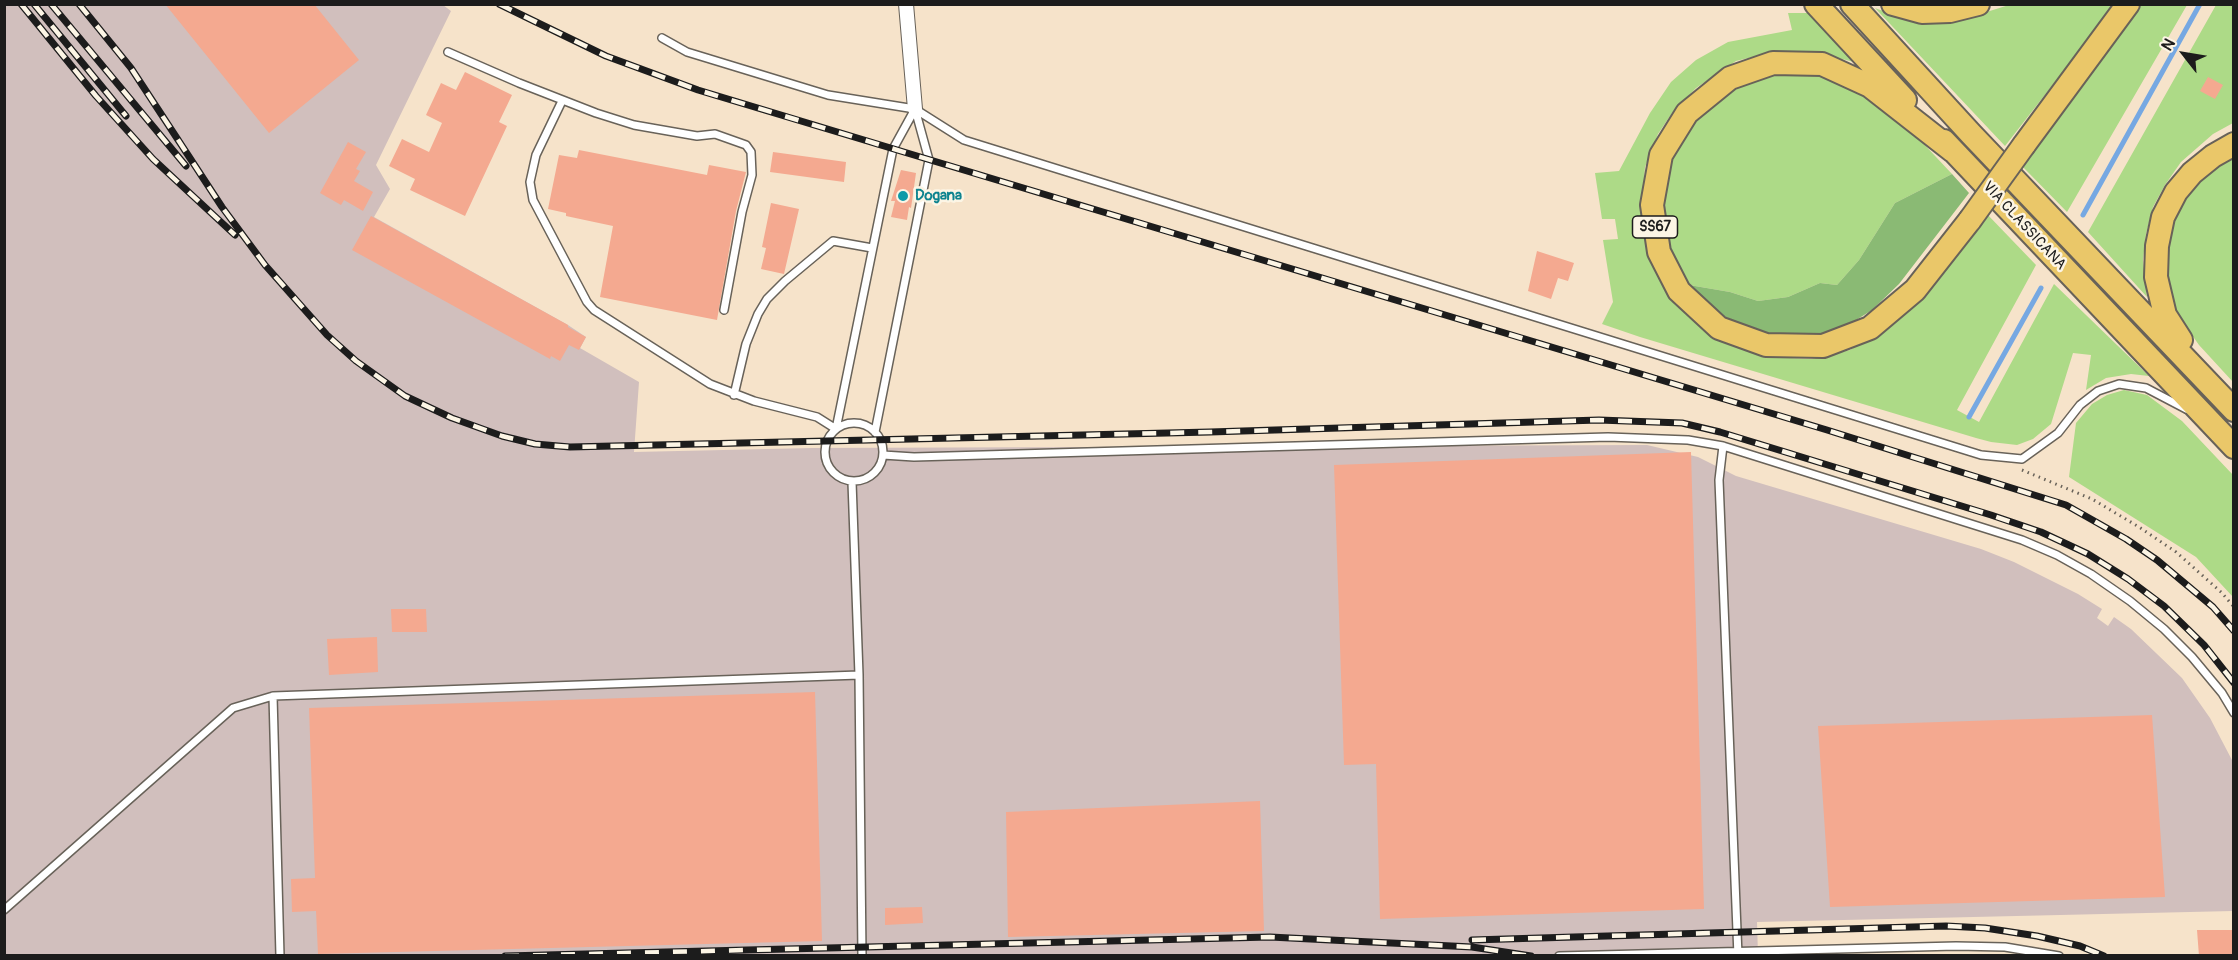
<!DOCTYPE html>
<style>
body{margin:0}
#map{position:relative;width:2238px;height:960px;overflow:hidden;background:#f6e3ca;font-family:Pangolin,sans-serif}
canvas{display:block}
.frame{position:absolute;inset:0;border:6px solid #1c1c1c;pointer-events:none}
.north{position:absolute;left:2154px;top:24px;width:60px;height:60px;-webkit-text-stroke:4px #fcf5e5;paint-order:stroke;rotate:301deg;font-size:16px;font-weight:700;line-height:24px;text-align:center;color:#1c1c1c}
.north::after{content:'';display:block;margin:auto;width:21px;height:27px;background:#1c1c1c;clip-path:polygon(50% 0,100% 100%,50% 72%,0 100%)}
</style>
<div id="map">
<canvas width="2238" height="960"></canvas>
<div class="frame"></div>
<div class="north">N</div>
</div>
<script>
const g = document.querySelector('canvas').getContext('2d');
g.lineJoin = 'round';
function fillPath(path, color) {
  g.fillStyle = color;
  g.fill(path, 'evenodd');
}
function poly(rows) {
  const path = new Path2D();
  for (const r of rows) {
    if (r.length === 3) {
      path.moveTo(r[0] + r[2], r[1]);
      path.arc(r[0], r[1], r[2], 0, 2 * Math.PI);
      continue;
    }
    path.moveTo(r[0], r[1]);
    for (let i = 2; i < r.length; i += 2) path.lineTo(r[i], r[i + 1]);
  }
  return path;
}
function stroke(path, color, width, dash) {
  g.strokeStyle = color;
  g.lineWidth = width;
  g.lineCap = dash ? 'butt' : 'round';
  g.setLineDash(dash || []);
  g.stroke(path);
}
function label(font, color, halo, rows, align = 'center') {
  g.font = font + ' Pangolin,sans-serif';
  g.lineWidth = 5;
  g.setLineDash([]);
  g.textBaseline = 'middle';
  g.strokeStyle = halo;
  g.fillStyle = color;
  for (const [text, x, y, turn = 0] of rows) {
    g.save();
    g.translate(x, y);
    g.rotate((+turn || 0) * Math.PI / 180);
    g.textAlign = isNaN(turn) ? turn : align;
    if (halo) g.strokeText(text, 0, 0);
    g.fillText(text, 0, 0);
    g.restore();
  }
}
const industrial = poly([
 [5,5,443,5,451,11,376,165,390,189,374,217,568,325,586,337,580,348,639,382,634,452,812,448,1647,445,1698,457,1736,476,1981,549,2014,562,2078,594,2102,609,2097,618,2108,626,2114,617,2131,629,2182,678,2210,718,2233,762,2233,911,1757,922,1758,955,5,956]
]);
const green = poly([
 [2009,5,2115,5,2005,146,1875,8,1904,19,1933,23,1964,19],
 [2137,5,2187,5,2067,212,2020,164],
 [2216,5,2233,5,2233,123,2213,134,2181,162,2165,185,2153,207,2146,234,2143,260,2147,297,2088,232],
 [1788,13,1809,13,1854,62,1810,51,1769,53,1736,61,1696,88,1672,113,1658,134,1645,167,1643,194,1645,227,1677,304,1701,327,1732,346,1767,357,1812,359,1850,350,1883,330,1986,213,2036,265,1957,410,1979,422,2054,284,2149,376,2131,374,2106,378,2086,390,2091,355,2073,353,2051,424,2033,439,2017,445,1991,442,1976,438,1640,337,1602,324,1613,302,1603,240,1618,239,1615,219,1602,219,1595,173,1619,171,1650,113,1671,82,1696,60,1728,42,1792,30],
 [1815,69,1867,90,1905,124,1952,174,1895,203,1859,260,1837,285,1820,283,1788,297,1758,301,1730,292,1689,285,1670,249,1661,205,1666,166,1701,105,1752,75],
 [2233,153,2233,382,2199,345,2172,307,2162,268,2176,207,2194,181],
 [2124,390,2147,395,2182,421,2233,475,2233,597,2196,557,2069,477,2076,423,2092,404,2107,395]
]);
const forest = poly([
 [1952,174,1969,193,1899,284,1872,310,1845,327,1811,336,1781,338,1751,330,1720,314,1689,285,1730,292,1758,301,1788,297,1820,283,1837,285,1859,260,1895,203]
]);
const stream = poly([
 [2083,215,2200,4],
 [1969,417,2041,288]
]);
const building = poly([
 [165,4,314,4,359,60,269,133],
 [465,72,512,95,499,122,507,126,465,216,410,190,415,179,389,166,402,139,429,152,442,123,426,115,441,83,456,90],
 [2208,77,2223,85,2215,99,2200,91],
 [348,142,366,152,356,169,360,171,354,181,373,192,363,211,344,200,341,205,320,193],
 [579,150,707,175,709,165,746,172,736,211,717,320,600,297,613,226,566,216,566,213,548,209,559,155,577,158],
 [773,152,846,162,844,182,770,172],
 [901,170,916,173,911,208,909,207,907,220,891,217,895,201,891,201],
 [771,203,799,209,784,274,761,269,766,248,762,247],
 [371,216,568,325,568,327,586,337,579,350,569,345,560,361,551,356,550,359,352,250],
 [1537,251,1574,263,1568,281,1558,278,1551,299,1528,291],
 [1691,452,1704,909,1380,919,1376,764,1344,765,1334,465],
 [391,609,426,609,427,632,392,632],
 [377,637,378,672,329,675,327,639],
 [815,692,822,941,318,954,316,911,292,912,291,879,315,878,309,708],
 [2152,715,2165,897,1830,907,1818,726],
 [1260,801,1264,931,1008,937,1006,812],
 [922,907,923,923,885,925,885,908],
 [2197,930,2234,930,2234,956,2199,956]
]);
const path = poly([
 [2022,470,2092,499,2139,527,2176,552,2222,593,2234,607]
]);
const service = poly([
 [662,38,687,52,828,95,915,109,964,140,1981,455,2022,459,2058,433,2080,405,2098,391,2119,384,2146,388,2186,409],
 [448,52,519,83,596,113,634,125,697,136,715,134,746,145,751,152,752,175,742,212,724,310],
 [562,101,536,155,530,182,533,200,587,302,594,310,710,384,754,401,817,417,836,429,893,149,915,109],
 [734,395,746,344,758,314,767,299,785,281,833,241,872,248],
 [854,452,29],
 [875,432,929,160,915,109],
 [1723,446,1719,480,1738,956],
 [883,455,914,457,1608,437,1688,440,1723,446,2022,540,2057,555,2091,574,2130,601,2164,629,2192,657,2222,693,2234,713],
 [852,482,859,675,862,956],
 [4,910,233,708,273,696],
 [280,956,273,696,859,675],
 [1559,956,1956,946,2005,947,2059,956]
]);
const minor = poly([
 [906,4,915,109]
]);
const trunk = poly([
 [1816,4,1905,100],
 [1852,4,1971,134,2234,410],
 [1893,4,1922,12,1950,11,1978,4],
 [1944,141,2234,447],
 [2024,145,2128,4],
 [1953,151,1870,86,1822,64,1773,63,1730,78,1687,113,1661,155,1652,205,1659,252,1679,291,1719,328,1766,345,1823,346,1870,328,1915,290,1970,220],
 [2181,340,2165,315,2156,277,2157,246,2163,217,2176,192,2192,173,2213,156,2234,144]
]);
const rail = poly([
 [21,4,96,96,153,159,235,235],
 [34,4,126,116],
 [51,4,186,166],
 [79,4,131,68,222,207,265,265,327,335,356,361,405,396,452,418,502,436,535,444,570,447,1210,432,1599,420,1682,423,1720,432,1991,515,2041,532,2088,554,2128,579,2164,606,2204,645,2234,683],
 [499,4,606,56,698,90,1827,430,2066,505,2126,539,2157,560,2213,607,2234,631],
 [1472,940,1946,926,1985,928,2037,936,2080,946,2104,956],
 [505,956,1270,937,1472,947,1531,956]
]);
const trunkBridge = poly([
 [1970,220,2024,145]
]);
const markers = [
 [903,196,6,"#0f9aa8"]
];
const shields = [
 [1655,227,45]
];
const shieldNames = [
 ["SS67",1655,227]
];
const cultureNames = [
 ["Dogana",915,196]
];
const streetNames = [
 ["VIA CLASSICANA",2024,226,47]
];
fillPath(industrial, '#d1bfbd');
fillPath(green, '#adda87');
fillPath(forest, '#8aba74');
stroke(stream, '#76a8e2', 5);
fillPath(building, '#f4a990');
stroke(service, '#686259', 10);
stroke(minor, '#686259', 16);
stroke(trunk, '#686259', 26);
stroke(path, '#686259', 3, [1.5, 4.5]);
stroke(service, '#fff', 7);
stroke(minor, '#fff', 14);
stroke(trunk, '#eac769', 22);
stroke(rail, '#1c1c1c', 7);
stroke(rail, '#fcf5e5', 4.5, [14]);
stroke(trunkBridge, '#686259', 26, []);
stroke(trunkBridge, '#eac769', 22);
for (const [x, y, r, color] of markers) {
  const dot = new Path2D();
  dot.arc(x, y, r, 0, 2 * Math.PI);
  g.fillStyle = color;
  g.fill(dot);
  stroke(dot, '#fcf5e5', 2);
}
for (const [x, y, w] of shields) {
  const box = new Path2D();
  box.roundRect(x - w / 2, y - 11, w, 22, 4.5);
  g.fillStyle = '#fcf5e5';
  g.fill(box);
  stroke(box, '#1c1c1c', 1.5);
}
label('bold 14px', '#1c1c1c', null, shieldNames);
label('bold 15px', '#0d838f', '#fcf5e5', cultureNames, 'left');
label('15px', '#1c1c1c', '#fcf5e5', streetNames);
</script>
